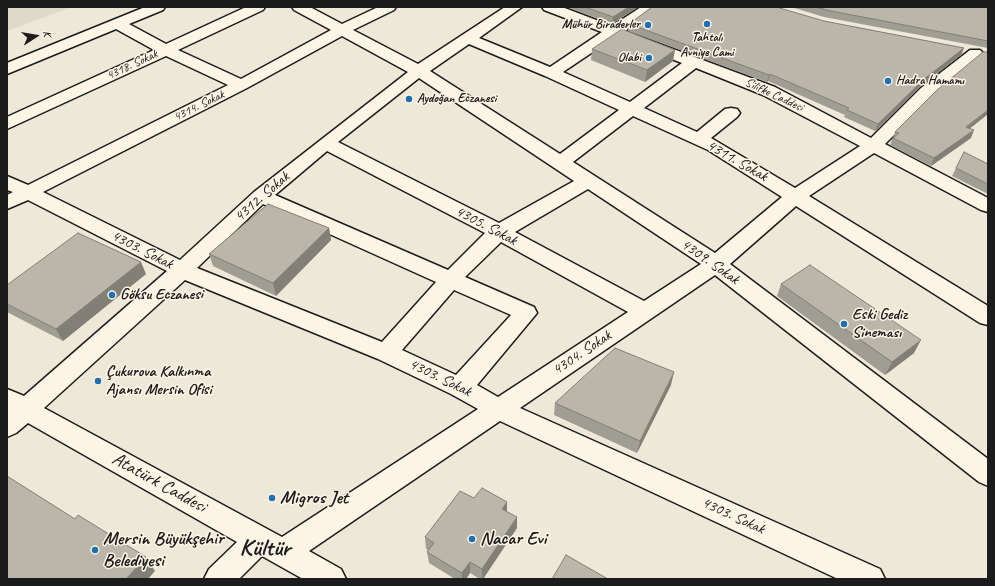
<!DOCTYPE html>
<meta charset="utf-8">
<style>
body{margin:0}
#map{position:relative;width:995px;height:586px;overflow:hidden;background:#eee8d9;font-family:Caveat,sans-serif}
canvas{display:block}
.frame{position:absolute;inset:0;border:8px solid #1c1c1c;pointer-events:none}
.north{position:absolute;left:16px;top:16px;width:40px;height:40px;-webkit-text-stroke:3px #fcf5e5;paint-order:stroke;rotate:78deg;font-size:11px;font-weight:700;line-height:16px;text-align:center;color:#1c1c1c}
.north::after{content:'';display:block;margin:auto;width:14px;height:18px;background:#1c1c1c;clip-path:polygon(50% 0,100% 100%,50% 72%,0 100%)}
</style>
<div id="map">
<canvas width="995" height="586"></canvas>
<div class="frame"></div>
<div class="north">K</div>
</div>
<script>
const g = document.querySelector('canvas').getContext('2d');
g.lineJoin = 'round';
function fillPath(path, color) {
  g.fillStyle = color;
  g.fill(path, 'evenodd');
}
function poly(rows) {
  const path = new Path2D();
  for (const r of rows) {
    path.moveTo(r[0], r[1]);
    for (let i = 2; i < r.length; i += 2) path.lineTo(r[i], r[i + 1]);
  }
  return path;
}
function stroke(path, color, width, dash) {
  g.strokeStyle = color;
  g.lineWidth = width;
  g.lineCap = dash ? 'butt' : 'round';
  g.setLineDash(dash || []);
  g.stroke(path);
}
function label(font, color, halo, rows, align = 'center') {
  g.font = font + ' Caveat,sans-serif';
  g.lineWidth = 3;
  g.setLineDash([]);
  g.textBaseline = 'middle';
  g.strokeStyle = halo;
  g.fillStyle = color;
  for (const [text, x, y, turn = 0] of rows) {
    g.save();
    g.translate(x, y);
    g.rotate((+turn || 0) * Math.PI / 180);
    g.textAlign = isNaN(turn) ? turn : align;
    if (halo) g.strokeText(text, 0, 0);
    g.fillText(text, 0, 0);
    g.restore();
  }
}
const built = poly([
 [7,7,72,7,7,31]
]);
const minor = poly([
 [145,7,165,7,163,10,129,24,166,44,246,7,265,7,263,10,178,50,241,79,331,30,294,10,292,7,310,7,342,24,378,7,396,7,394,10,353,30,418,64,505,7,522,7,479,38,550,67,602,32,544,10,542,7,562,7,612,26,641,7,658,7,625,31,775,87,871,138,921,88,970,50,980,50,983,53,980,56,933,96,885,144,988,198,988,212,981,210,874,153,809,196,988,306,988,325,980,323,796,206,730,264,988,459,988,486,979,482,715,275,520,408,880,569,885,579,838,579,500,421,309,551,341,569,346,579,303,579,262,556,239,579,204,579,209,569,237,542,28,423,16,433,7,437,7,389,24,396,167,271,28,200,7,209,7,195,13,192,7,190,7,176,28,185,228,85,166,56,7,129,7,117,154,50,116,29,7,74,7,63,145,7],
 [342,36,408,72,254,192,180,260,43,192,247,88,342,36],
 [615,37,682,63,630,102,563,72,615,37],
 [469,44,545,76,619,110,560,154,430,71,469,44],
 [696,68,763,95,860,146,795,188,711,138,737,117,740,113,737,109,731,108,725,109,697,132,644,108,696,68],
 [419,78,553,167,574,181,499,223,338,142,419,78],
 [633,116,708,150,782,197,715,253,573,162,633,116],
 [327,151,485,233,448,270,275,195,327,151],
 [588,189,701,264,644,301,515,232,588,189],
 [263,204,436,282,382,342,197,268,263,204],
 [501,242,628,312,498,397,477,385,537,313,534,307,465,277,501,242],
 [185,280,378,359,451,394,478,409,282,537,44,408,185,280],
 [454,290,511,315,456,375,402,350,454,290]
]);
const wall = poly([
 [566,7,638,7,612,24],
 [791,7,983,7,988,8,988,48,824,17],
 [824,21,964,48,961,55,920,87,875,131,844,117,845,115,768,81,767,82,628,31,629,24],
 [592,49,673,61,645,82,591,60],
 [988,114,970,128,971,138,931,166,890,145,895,132],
 [964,152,988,164,988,194,952,176],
 [329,228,331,240,276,296,213,266,209,254],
 [146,274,63,341,7,312,7,285],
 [781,284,914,353,885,375,777,296],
 [671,385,637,453,554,415,555,403],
 [474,498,507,511,517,528,483,579,480,579,470,573,466,579,455,579,429,563,427,552,428,550,426,549,425,537]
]);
const shadedWall = poly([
 [629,7,638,7,612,24,613,17],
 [964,48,961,55,920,87,875,131,878,124,923,80],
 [675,50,673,61,645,82,647,70],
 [770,74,768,81,767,82,769,75],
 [988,110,988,114,963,134,966,127],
 [974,130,971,138,931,166,934,158],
 [329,228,331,240,276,296,273,283],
 [141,262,146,274,63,341,56,329],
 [921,340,914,353,885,375,892,362],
 [674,372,671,385,637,453,640,441],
 [507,502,507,513,502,509],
 [517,517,517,528,483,579,482,579,482,569],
 [146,557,155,571,148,579,126,579],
 [470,562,470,573,466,579,462,579,462,573]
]);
const building = poly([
 [585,7,629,7,613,17,585,7],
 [652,7,776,7,824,21,964,48,923,80,878,124,847,110,849,108,770,74,769,75,629,24,652,7],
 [817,7,983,7,988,8,988,41,826,10,817,7],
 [622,29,675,50,647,70,592,49,622,29],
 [983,52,988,52,988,110,966,127,974,130,934,158,893,138,899,133,895,132,937,90,983,52],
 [964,152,988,164,988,184,956,168,964,152],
 [268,204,329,228,273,283,209,254,268,204],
 [78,233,141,262,56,329,7,304,7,285,78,233],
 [810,265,921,340,892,362,781,284,810,265],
 [615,348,674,372,640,441,555,403,615,348],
 [7,476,75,519,78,515,146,557,126,579,7,579,7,476],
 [482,488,507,502,502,509,517,517,482,569,470,562,462,573,427,552,434,543,425,537,460,491,474,498,482,488],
 [566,555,608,579,552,579,566,555]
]);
const markers = [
 [707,24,4,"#1f6fb2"],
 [648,25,4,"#1f6fb2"],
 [649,58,4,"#1f6fb2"],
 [888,81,4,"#1f6fb2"],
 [409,99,4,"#1f6fb2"],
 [112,295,4,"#1f6fb2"],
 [844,324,4,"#1f6fb2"],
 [98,381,4,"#1f6fb2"],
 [272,498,4,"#1f6fb2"],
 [472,539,4,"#1f6fb2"],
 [95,550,4,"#1f6fb2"]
];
const farPoinames = [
 ["Mühür Biraderler",640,25],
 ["Tahtalı",707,38,"center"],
 ["Avniye Cami",707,53,"center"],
 ["Olabi",641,58],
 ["Hadra Hamamı",896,81,"left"],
 ["Aydoğan Eczanesi",417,99,"left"]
];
const farStreetnames = [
 ["4318. Sokak",132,65,-25],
 ["Silifke Caddesi",774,95,25],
 ["4314. Sokak",199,106,-26]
];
const streetNames = [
 ["4311. Sokak",737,161,30],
 ["4312. Sokak",262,197,-41],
 ["4305. Sokak",486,226,28],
 ["4303. Sokak",142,250,27],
 ["4309. Sokak",710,262,35],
 ["4304. Sokak",582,353,-34],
 ["4303. Sokak",440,378,26],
 ["4303. Sokak",733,516,25]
];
const poiNames = [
 ["Göksu Eczanesi",120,295],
 ["Eski Gediz",852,315],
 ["Sineması",852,333],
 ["Çukurova Kalkınma",106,372],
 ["Ajansı Mersin Ofisi",106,390]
];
const nearStreetnames = [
 ["Atatürk Caddesi",159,483,29]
];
const nearPoinames = [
 ["Migros Jet",280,498],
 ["Mersin Büyükşehir",103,539],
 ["Belediyesi",103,561],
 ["Nacar Evi",480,539]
];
const nearDistrictnames = [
 ["Kültür",265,549]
];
fillPath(built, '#ded9cb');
stroke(minor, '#1c1c1c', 3);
fillPath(minor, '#fcf5e5');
fillPath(wall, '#a09d92');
fillPath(shadedWall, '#827f77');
fillPath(building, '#bab6aa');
stroke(building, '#827f77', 1);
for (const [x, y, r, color] of markers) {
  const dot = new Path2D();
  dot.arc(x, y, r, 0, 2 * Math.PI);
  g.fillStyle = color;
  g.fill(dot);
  stroke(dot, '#fcf5e5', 1.5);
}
label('bold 13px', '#1c1c1c', '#fcf5e5', farPoinames, 'right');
label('13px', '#1c1c1c', '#fcf5e5', farStreetnames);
label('16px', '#1c1c1c', '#fcf5e5', streetNames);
label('bold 16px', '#1c1c1c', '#fcf5e5', poiNames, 'left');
label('19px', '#1c1c1c', '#fcf5e5', nearStreetnames);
label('bold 19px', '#1c1c1c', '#fcf5e5', nearPoinames, 'left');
label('bold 24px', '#1c1c1c', '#fcf5e5', nearDistrictnames);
</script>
